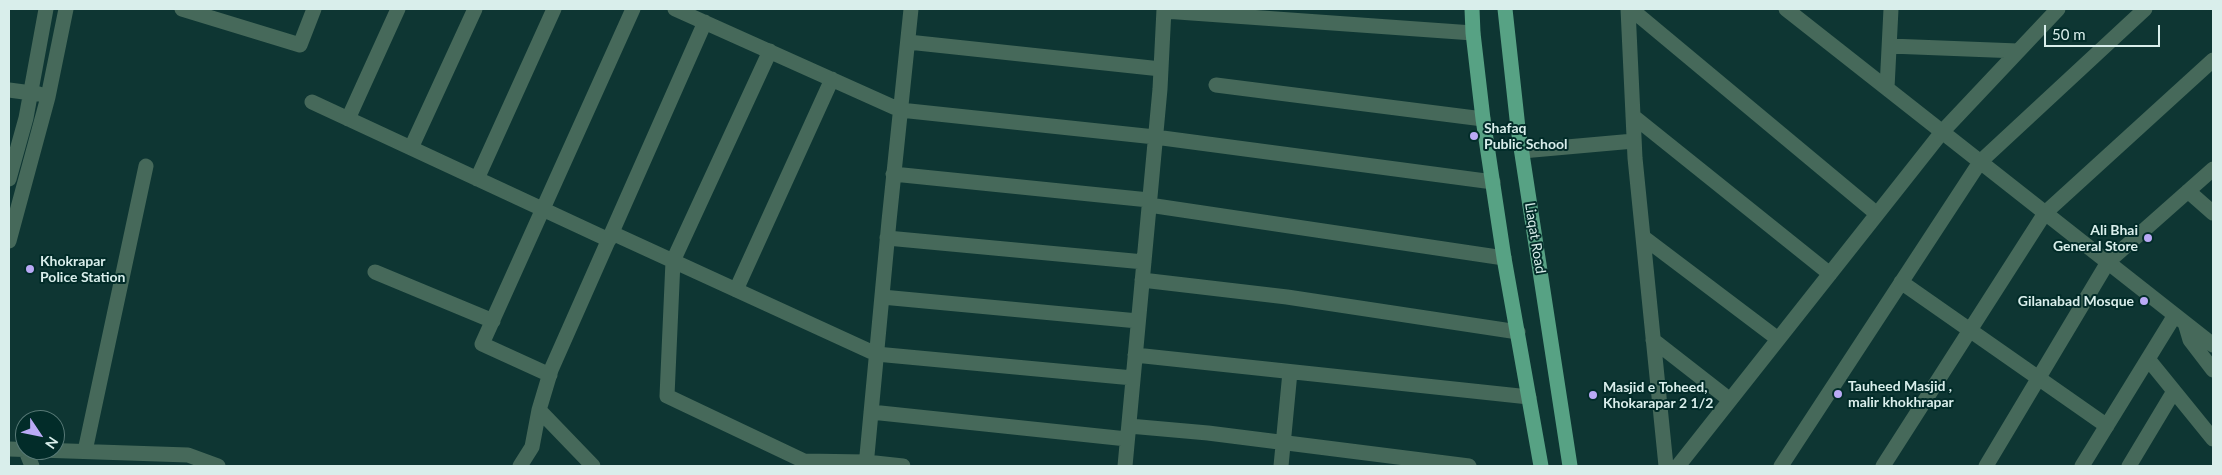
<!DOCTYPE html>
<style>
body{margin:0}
#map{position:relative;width:2222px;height:475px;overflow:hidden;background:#0e3633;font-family:Lato,sans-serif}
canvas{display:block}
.frame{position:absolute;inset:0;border:10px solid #d9eeeb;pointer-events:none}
.north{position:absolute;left:15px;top:410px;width:50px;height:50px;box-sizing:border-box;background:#022c29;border:1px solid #587a77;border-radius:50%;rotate:124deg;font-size:14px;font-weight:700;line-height:20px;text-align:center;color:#d9eeeb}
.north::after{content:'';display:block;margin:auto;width:18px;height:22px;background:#baaaf6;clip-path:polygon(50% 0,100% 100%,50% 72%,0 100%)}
.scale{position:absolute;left:2044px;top:25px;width:116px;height:22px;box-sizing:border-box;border:2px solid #d9eeeb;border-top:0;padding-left:6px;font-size:15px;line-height:18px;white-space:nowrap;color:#d9eeeb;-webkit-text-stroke:4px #022c29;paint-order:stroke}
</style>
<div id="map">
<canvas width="2222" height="475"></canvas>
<div class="frame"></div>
<div class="north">N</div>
<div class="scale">50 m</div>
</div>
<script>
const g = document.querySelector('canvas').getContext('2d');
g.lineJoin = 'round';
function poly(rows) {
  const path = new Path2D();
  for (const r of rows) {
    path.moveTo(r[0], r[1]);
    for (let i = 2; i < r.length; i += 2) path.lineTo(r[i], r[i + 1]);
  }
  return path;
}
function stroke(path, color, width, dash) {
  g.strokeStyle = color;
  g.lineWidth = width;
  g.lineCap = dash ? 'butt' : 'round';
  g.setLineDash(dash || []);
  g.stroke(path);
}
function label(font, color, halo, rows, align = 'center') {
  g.font = font + ' Lato,sans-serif';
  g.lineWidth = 4;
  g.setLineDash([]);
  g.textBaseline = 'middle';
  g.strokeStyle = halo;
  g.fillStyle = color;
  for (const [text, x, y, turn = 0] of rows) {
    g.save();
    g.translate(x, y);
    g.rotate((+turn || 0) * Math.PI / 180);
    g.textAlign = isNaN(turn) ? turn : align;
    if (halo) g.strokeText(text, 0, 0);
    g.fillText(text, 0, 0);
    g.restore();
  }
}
const minor = poly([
 [182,9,300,45,314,9],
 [675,9,900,110,1155,137,1493,182],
 [1628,9,1635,158,1666,466],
 [1631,9,1877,214],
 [1786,9,2213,345],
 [1164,11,1473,33],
 [908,42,1161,69],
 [1890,46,2018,51],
 [770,51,673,261,667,396,804,461,866,462,903,466],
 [1216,85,1483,119],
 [1887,88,1891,9],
 [9,90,39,94],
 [312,102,609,240],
 [1633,116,1830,274],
 [348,119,398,9],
 [411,148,475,9],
 [1522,151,1634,141],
 [893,174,1149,200],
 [9,179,26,118,46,9],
 [477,179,554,9],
 [2188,191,2213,213],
 [1149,205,1504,258],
 [612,233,876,354,1133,378],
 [1643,237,1778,339],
 [887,238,1144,262],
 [9,241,48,97,66,9],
 [375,272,493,321],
 [1142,280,1287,297,1518,332],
 [1901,282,2107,426],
 [736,290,832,79],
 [882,297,1138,321],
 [2185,323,2190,340,2213,370],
 [1653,340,1730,400],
 [1135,355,1529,397],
 [2148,359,2213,439],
 [550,375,482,344,633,9],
 [539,410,593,466],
 [871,412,1127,439],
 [1129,426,1208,433,1469,466],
 [9,449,188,455,218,466],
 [26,451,32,466],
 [85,451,146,166],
 [520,466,532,447,539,410,551,370,705,22],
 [866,466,889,221,911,9],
 [1125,466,1160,89,1164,9],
 [1281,466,1290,372],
 [1678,466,1942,132,2058,9],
 [1781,466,1980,162,2145,9],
 [1883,466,2045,213,2213,60],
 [1986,466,2108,262,2213,169],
 [2082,466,2175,315],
 [2129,466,2174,391]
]);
const major = poly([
 [1472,9,1473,33,1483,119,1504,258,1541,466],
 [1505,9,1518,128,1570,466]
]);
const markers = [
 [1474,136,5,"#baaaf6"],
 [2148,238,5,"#baaaf6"],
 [30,269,5,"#baaaf6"],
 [2144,301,5,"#baaaf6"],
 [1838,394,5,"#baaaf6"],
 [1593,395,5,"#baaaf6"]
];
const poiNames = [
 ["Shafaq",1484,128],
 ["Public School",1484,144],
 ["Ali Bhai",2138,230,"right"],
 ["General Store",2138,246,"right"],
 ["Khokrapar",40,261],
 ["Police Station",40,277],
 ["Gilanabad Mosque",2134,301,"right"],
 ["Tauheed Masjid ,",1848,386],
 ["malir khokhrapar",1848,402],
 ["Masjid e Toheed,",1603,387],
 ["Khokarapar 2 1/2",1603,403]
];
const streetNames = [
 ["Liaqat Road",1535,238,81]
];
stroke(minor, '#46695a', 15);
stroke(major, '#57a284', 15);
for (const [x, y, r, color] of markers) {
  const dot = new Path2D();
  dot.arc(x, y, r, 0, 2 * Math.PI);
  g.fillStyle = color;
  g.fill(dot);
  stroke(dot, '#022c29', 2);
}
label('bold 14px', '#d9eeeb', '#022c29', poiNames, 'left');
label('14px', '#d9eeeb', '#022c29', streetNames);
</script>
